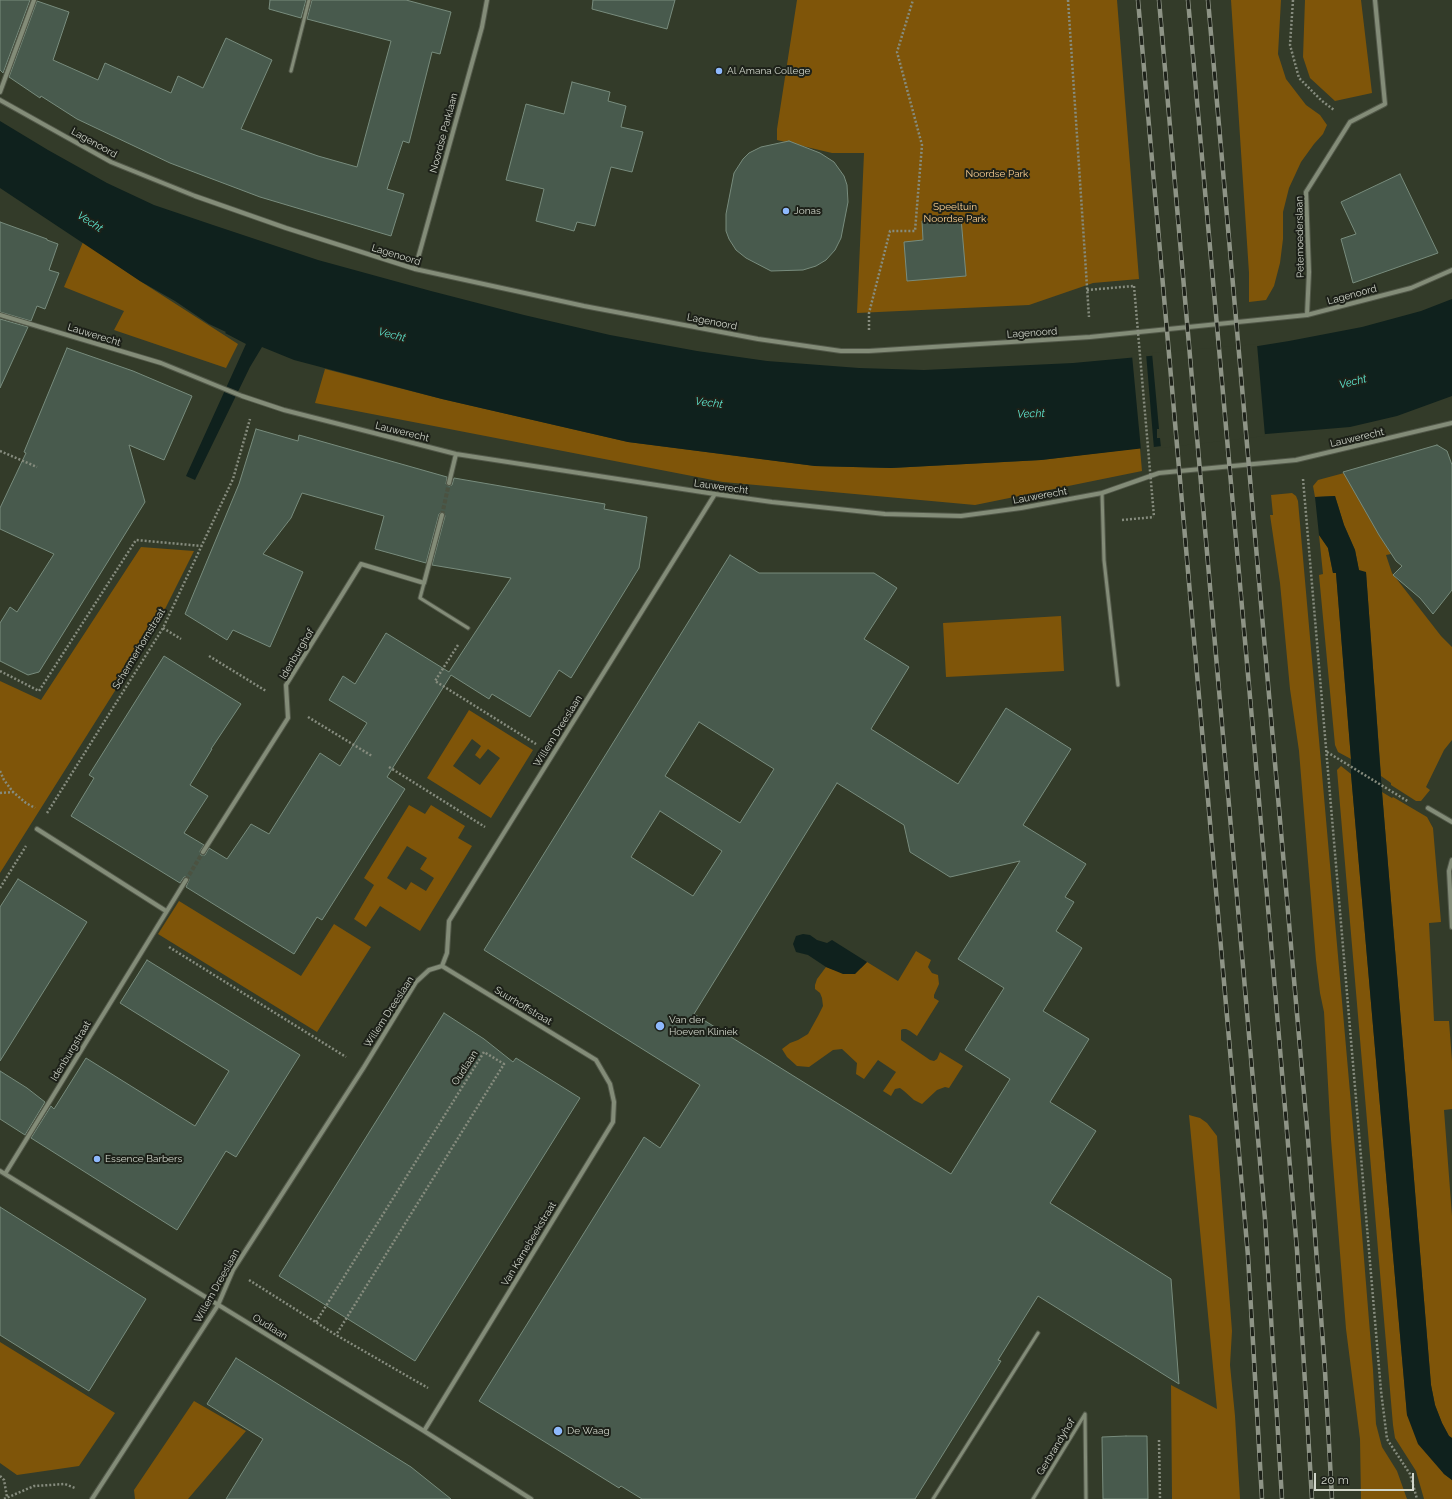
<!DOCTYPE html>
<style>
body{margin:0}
#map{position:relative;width:1452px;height:1499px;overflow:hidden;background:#333b29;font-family:Raleway,sans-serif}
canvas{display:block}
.scale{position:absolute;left:1314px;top:1473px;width:100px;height:18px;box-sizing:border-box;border:2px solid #d1d6cb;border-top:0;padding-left:5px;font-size:12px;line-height:14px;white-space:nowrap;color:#d1d6cb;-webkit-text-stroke:3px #1d2119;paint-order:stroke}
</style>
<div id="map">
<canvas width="1452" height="1499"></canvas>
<div class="scale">20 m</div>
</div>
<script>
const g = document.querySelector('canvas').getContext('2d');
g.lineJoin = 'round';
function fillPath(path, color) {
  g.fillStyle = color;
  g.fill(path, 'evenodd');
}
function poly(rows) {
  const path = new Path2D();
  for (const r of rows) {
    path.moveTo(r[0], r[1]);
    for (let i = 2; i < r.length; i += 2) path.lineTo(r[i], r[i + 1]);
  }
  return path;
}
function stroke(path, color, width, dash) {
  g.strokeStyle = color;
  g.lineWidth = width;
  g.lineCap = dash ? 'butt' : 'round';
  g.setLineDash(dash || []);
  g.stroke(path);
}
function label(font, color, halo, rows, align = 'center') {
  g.font = font + ' Raleway,sans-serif';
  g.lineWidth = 4;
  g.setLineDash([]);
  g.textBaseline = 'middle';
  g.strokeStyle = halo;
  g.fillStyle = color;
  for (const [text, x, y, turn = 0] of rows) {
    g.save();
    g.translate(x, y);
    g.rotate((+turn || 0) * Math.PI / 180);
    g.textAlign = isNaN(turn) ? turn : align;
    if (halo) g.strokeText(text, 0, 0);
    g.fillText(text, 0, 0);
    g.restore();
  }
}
const green = poly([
 [797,0,1117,0,1139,279,1093,283,1029,305,857,313,864,153,832,153,777,140,777,129],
 [1231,0,1281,0,1278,54,1286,79,1306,105,1320,115,1327,125,1323,134,1314,144,1301,162,1289,188,1283,212,1283,239,1280,263,1274,286,1266,300,1249,302,1249,273],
 [1305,0,1361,0,1372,93,1335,101,1310,78,1303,57],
 [83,242,140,281,238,344,226,368,114,330,124,311,64,287],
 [325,369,442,399,628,442,815,466,891,468,1041,460,1140,448,1142,471,975,505,723,482,315,403],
 [1344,473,1391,554,1386,555,1392,573,1441,636,1452,647,1452,740,1444,750,1426,787,1430,790,1421,801,1416,801,1391,785,1391,783,1381,776,1366,573,1359,571,1355,550,1344,525,1335,496,1315,497,1313,486,1318,480],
 [1292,493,1296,496,1298,501,1357,1172,1373,1370,1376,1424,1382,1447,1397,1471,1407,1499,1361,1499,1360,1439,1346,1329,1331,1139,1324,1012,1320,993,1316,960,1299,751,1290,689,1280,583,1270,515,1273,515,1271,495],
 [1319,535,1328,548,1333,573,1336,573,1351,759,1338,752,1335,745,1319,575,1323,574],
 [141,547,194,551,159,621,0,873,0,681,41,700],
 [1061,616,1064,671,946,677,943,623],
 [469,710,533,750,491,818,427,778],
 [472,739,481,746,475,755,480,759,488,749,500,758,480,785,453,766],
 [1341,766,1351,774,1407,1415,1444,1474,1452,1480,1452,1499,1424,1499,1416,1471,1395,1438,1393,1425,1337,770],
 [1382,792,1392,798,1393,797,1427,817,1433,828,1441,922,1429,923,1434,1021,1449,1021,1452,1061,1452,1109,1444,1110,1452,1216,1452,1438,1449,1436,1442,1423,1435,1405,1431,1385],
 [409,805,425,814,431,805,465,826,458,838,472,846,420,931,380,906,366,927,354,919,374,885,364,878],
 [407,846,427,858,420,869,434,878,426,891,411,882,406,890,387,878],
 [179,901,301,976,334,924,371,947,317,1032,158,934],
 [916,951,931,960,928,967,932,973,938,975,939,984,934,995,934,998,939,1001,917,1036,910,1031,906,1029,903,1029,901,1030,901,1040,930,1060,934,1061,937,1059,940,1052,963,1066,949,1088,945,1087,937,1090,922,1104,914,1100,904,1091,900,1088,895,1089,891,1096,883,1091,896,1072,878,1060,864,1079,856,1074,857,1063,842,1049,833,1050,809,1067,797,1066,787,1057,782,1049,790,1043,798,1040,808,1034,818,1016,823,1006,822,998,820,993,815,989,815,985,817,979,826,967,834,970,861,968,867,962,898,981],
 [1189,1115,1200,1118,1207,1123,1217,1136,1232,1331,1230,1365,1235,1416,1240,1499,1172,1499,1171,1385,1217,1409],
 [0,1342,115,1413,79,1466,17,1475,0,1463],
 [194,1401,246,1431,188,1499,135,1499,134,1490]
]);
const water = poly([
 [0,121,48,150,107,183,154,205,213,225,318,260,431,291,524,315,610,335,697,351,767,361,859,368,924,370,1073,363,1258,346,1289,341,1362,327,1421,311,1452,299,1452,396,1397,416,1350,427,1266,434,1041,460,891,468,815,466,628,442,442,399,366,379,294,360,262,347,250,367,195,480,186,476,246,344,225,333,226,332,209,324,175,301,140,281,0,188],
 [1335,496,1344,525,1355,550,1359,570,1366,572,1382,792,1431,1385,1435,1405,1442,1423,1449,1436,1452,1438,1452,1480,1444,1474,1418,1444,1407,1415,1351,774,1351,759,1336,573,1333,573,1328,548,1319,535,1315,497],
 [803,934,810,935,817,940,827,943,832,940,867,962,855,974,843,974,826,967,808,955,796,952,793,944,796,936]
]);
const pier = poly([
 [1257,344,1265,436,1161,448,1160,438,1157,438,1157,429,1159,429,1152,353],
 [1146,353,1154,449,1141,450,1132,355]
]);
const building = poly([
 [0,0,30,0,3,73,0,70,0,0],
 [270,0,306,0,301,18,269,9,270,0],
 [312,0,406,0,451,12,440,54,432,52,409,143,403,141,387,189,404,194,391,236,260,197,170,163,77,119,41,96,40,98,9,77,37,1,69,12,53,60,98,80,105,63,171,93,178,76,203,88,226,38,272,60,241,129,318,156,357,167,391,41,307,19,312,0],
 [593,0,675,0,667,29,592,9,593,0],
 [572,82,610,92,608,101,626,106,621,127,643,132,632,172,611,167,595,226,577,222,574,231,536,221,544,189,506,180,526,104,564,114,572,82],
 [789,141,820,153,834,162,844,176,847,185,848,202,841,238,835,250,826,260,816,266,803,270,771,271,746,258,736,250,729,239,726,231,726,214,734,173,743,159,749,153,761,147,789,141],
 [1400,174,1438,253,1353,283,1341,239,1356,234,1341,202,1400,174],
 [961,218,966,276,907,281,904,242,923,240,922,221,961,218],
 [0,222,47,239,47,240,58,244,49,270,59,273,45,309,37,306,31,321,0,312,0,222],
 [0,319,28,327,0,388,0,319],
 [67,348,133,371,192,396,164,460,129,445,145,502,39,672,28,675,0,661,0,623,10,607,17,612,54,554,0,529,0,508,26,453,24,452,67,348],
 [256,429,298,441,299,435,447,477,446,484,449,486,452,485,454,478,605,504,604,509,647,517,639,568,571,678,559,670,530,717,492,694,489,699,451,675,387,777,405,789,322,920,317,917,294,954,186,887,189,880,188,877,184,877,180,883,71,816,94,778,89,775,164,656,241,704,211,749,212,749,190,785,208,796,184,833,204,845,200,851,201,855,205,855,209,848,227,859,251,824,269,834,320,753,340,766,367,723,329,700,343,676,355,684,386,633,449,672,511,578,432,565,445,516,443,512,441,512,439,514,426,563,375,549,384,516,302,493,291,518,263,554,303,572,270,647,233,630,227,640,185,614,239,484,256,429],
 [1437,445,1447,451,1452,465,1452,590,1433,614,1420,598,1393,575,1402,566,1396,561,1379,535,1343,472,1437,445],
 [730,555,759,573,874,573,897,588,864,639,909,667,871,729,958,784,1006,708,1071,749,1023,825,1086,864,1065,897,1074,902,1056,931,1082,948,1043,1011,1089,1039,1050,1102,1096,1131,1050,1203,1171,1279,1179,1384,1038,1296,998,1360,1001,1361,915,1499,642,1499,621,1486,619,1488,479,1401,644,1137,660,1148,700,1085,484,950,730,555],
 [699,722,774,769,740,823,665,776,699,722],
 [837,783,904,825,910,852,950,877,1020,861,958,959,1004,988,965,1050,1010,1079,951,1174,694,1014,837,783],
 [660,811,722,851,693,896,631,857,660,811],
 [18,879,87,922,0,1061,0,907,18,879],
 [147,960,300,1055,236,1157,226,1151,177,1230,31,1138,51,1106,54,1109,86,1058,195,1126,229,1071,120,1003,147,960],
 [444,1013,484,1039,513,1062,516,1058,580,1098,415,1361,279,1276,444,1013],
 [0,1071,27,1088,45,1102,25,1135,0,1119,0,1071],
 [0,1207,146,1299,89,1391,0,1335,0,1207],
 [236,1358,411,1467,451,1499,226,1499,263,1439,207,1404,236,1358],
 [1126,1436,1147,1436,1148,1499,1103,1499,1102,1437,1126,1436]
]);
const streetTunnel = poly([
 [442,515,449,483],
 [186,880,203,852]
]);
const path = poly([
 [1068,0,1089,317],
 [1293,0,1290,45,1299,78,1322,101,1334,110],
 [1087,290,1134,286],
 [869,330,869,313,890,231,915,231,922,145,897,52,913,0],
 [0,451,37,467],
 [1303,479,1381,1391,1387,1439,1410,1474,1417,1499],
 [1122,520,1154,517],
 [163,628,181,639],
 [458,645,435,681,536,744],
 [209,656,266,691],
 [0,671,39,691,136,540,202,546],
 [308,717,372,756],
 [1327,752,1409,802],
 [389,767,485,827],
 [0,771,4,780,13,792,26,803,35,808],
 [0,793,13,792],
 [47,813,163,628,233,479,250,419],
 [0,888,26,846],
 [169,947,346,1057],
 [249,1280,336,1335,428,1388],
 [316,1322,484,1052,504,1064,336,1335],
 [1159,1440,1160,1499],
 [0,1476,4,1480,7,1497],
 [4,1499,34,1486,65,1484,75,1488]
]);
const lane = poly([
 [291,71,309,0],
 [1102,493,1104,560,1118,685],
 [424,583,420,598,468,628],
 [933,1499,1038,1333],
 [1033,1499,1085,1414,1086,1499]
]);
const street = poly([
 [0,92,34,0],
 [0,100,111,162,195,196,286,228,415,269,584,306,758,339,841,351,869,351,1090,337,1307,315,1411,288,1452,270],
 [415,269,482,27,487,0],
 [0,315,161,363,242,396,284,410,456,454,715,494,772,502,885,514,961,516,1021,508,1102,493,1159,473,1296,460,1452,423],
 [1307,315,1309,272,1306,192,1350,122,1385,104,1375,0],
 [449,483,456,454],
 [1428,808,1452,822],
 [37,829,166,911],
 [203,852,288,718,286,685,361,564,424,583,442,515],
 [1452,860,1449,871,1452,927],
 [0,1171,424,1431,531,1499],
 [5,1174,186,880],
 [424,1431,613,1122,614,1102,610,1084,596,1060,442,966],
 [92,1499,218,1305,233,1270,364,1067,416,982,429,970,442,966,447,953,449,921,715,494]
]);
const rail = poly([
 [1138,0,1248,1256,1262,1499],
 [1159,0,1265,1219,1282,1499],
 [1188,0,1254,742,1297,1250,1312,1499],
 [1208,0,1308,1139,1325,1371,1332,1499]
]);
const pathBridge = poly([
 [1134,286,1154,517]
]);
const markers = [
 [719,71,4,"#8eb9fd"],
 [786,211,4,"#8eb9fd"],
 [660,1026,5,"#8eb9fd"],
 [97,1159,4,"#8eb9fd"],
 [558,1431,5,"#8eb9fd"]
];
const poiNames = [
 ["Al Amana College",727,71],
 ["Jonas",794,211],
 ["Van der",669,1020],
 ["Hoeven Kliniek",669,1032],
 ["Essence Barbers",105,1159],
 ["De Waag",567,1431]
];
const streetNames = [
 ["Noordse Parklaan",444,133,-75],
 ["Lagenoord",94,143,29],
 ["Petemoederslaan",1300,237,-91],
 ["Lagenoord",396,255,17],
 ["Lagenoord",1352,295,-15],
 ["Lagenoord",712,322,11],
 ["Lagenoord",1032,333,-4],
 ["Lauwerecht",94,335,17],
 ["Lauwerecht",402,432,14],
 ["Lauwerecht",1357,438,-13],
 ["Lauwerecht",721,487,8],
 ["Lauwerecht",1040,496,-10],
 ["Schermerhornstraat",139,649,-59],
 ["Idenburghof",297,654,-59],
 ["Willem Dreeslaan",558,731,-58],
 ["Suurhoffstraat",523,1006,31],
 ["Willem Dreeslaan",389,1012,-57],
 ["Idenburgstraat",71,1051,-59],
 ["Oudlaan",465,1068,-57],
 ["Van Karnebeekstraat",529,1244,-59],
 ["Willem Dreeslaan",217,1286,-61],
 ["Oudlaan",270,1327,32],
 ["Gerbrandyhof",1056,1447,-59]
];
const parkNames = [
 ["Noordse Park",997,174],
 ["Speeltuin",955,207],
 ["Noordse Park",955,219]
];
const waterNames = [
 ["Vecht",90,222,33],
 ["Vecht",392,335,14],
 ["Vecht",1353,382,-14],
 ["Vecht",709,403,7],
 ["Vecht",1031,414,-2]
];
fillPath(green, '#7f5509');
fillPath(water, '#0f211d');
fillPath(pier, '#333b29');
fillPath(building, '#485a4d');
stroke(building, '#788c7d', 1);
stroke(streetTunnel, '#4b5241', 4, [4, 2]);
stroke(lane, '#525849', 5);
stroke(street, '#525849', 6);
stroke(path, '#868c7e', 2.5, [2, 2]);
stroke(lane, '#838c78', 3);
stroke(street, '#838c78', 4);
stroke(rail, '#8e9486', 4.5);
stroke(rail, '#1d2119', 3, [9]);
stroke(pathBridge, '#868c7e', 2.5, [2, 2]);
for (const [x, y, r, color] of markers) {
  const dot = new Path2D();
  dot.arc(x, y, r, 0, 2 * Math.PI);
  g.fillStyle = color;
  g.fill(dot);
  stroke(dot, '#1d2119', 1.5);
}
label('10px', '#d1d6cb', '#1d2119', poiNames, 'left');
label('10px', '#d1d6cb', '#1d2119', streetNames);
label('10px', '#fdd093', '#1d2119', parkNames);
label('italic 11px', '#5fe7d0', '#1d2119', waterNames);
</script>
